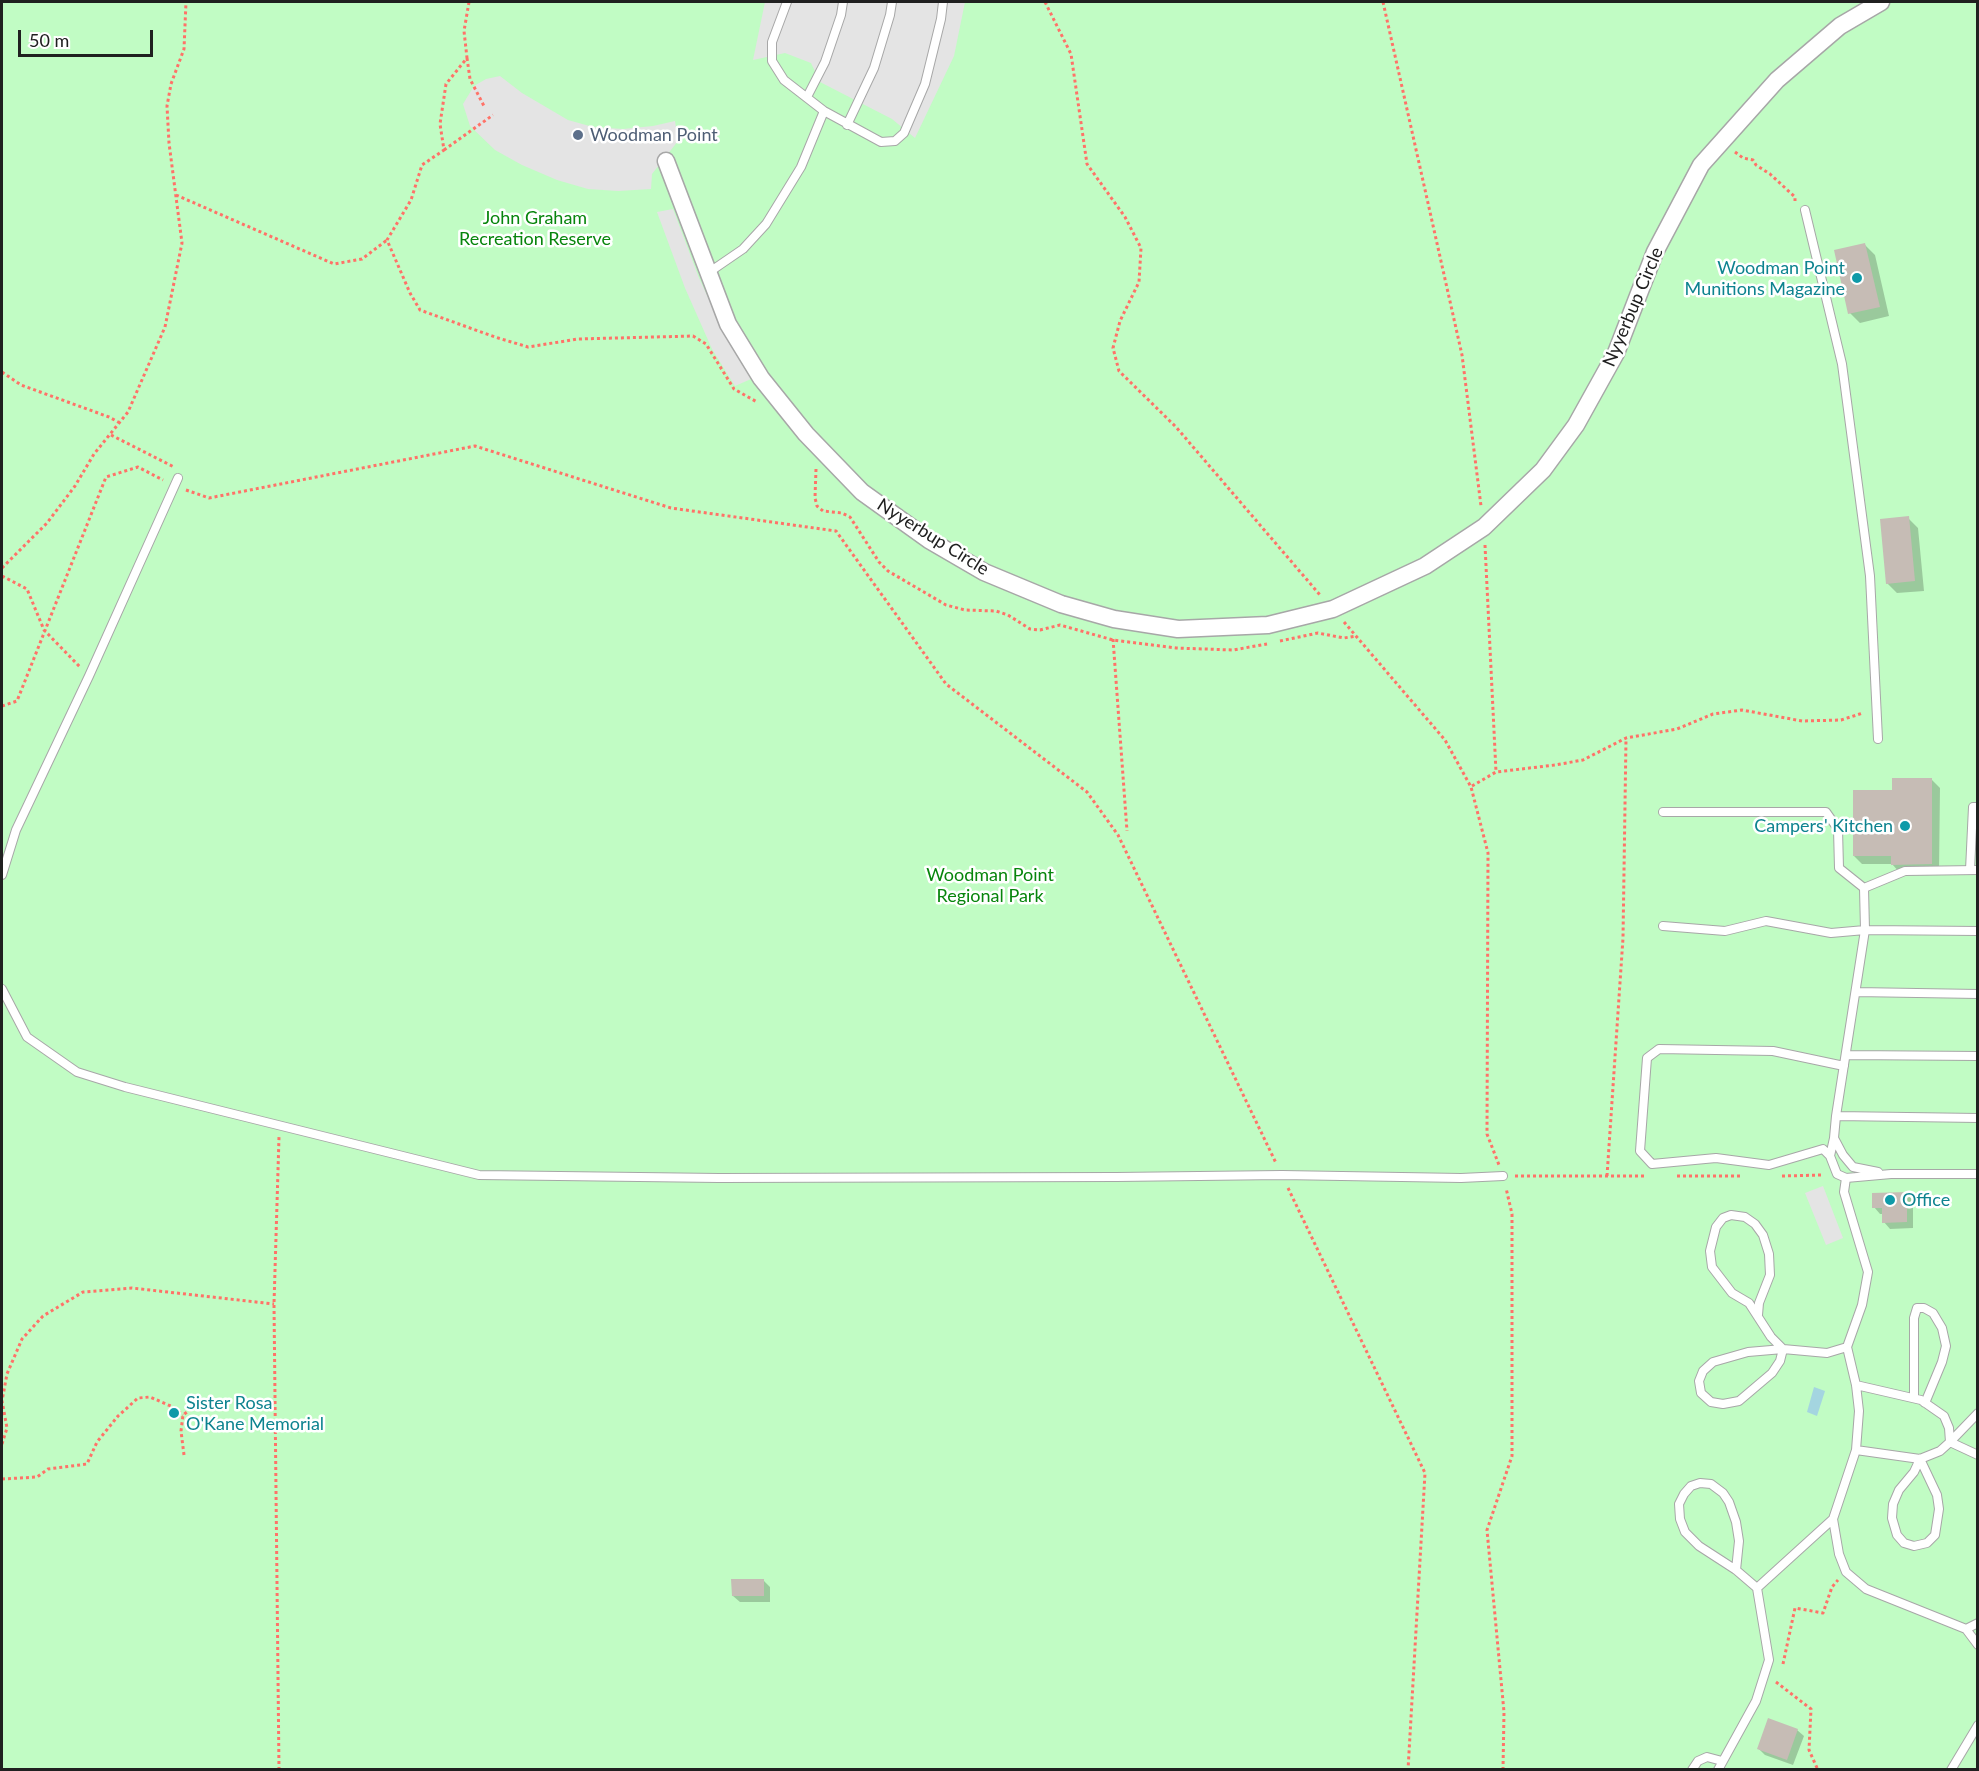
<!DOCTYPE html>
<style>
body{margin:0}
#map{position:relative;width:1979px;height:1771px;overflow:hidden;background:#f1ede6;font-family:Lato,sans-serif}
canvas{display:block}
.frame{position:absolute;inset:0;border:3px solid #202020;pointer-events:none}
.scale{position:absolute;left:18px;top:30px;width:135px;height:27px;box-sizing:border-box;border:3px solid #202020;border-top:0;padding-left:8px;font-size:18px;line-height:21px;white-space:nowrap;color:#202020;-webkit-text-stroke:4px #fff;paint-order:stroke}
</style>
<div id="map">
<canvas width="1979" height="1771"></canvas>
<div class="frame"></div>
<div class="scale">50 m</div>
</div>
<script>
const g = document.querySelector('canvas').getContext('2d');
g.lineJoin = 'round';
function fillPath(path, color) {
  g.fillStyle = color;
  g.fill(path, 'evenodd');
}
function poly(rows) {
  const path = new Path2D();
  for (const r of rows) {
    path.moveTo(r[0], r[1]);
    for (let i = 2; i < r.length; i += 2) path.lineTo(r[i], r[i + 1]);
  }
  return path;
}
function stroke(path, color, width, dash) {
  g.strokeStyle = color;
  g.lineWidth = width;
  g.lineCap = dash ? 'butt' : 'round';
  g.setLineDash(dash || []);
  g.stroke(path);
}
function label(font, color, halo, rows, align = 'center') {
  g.font = font + ' Lato,sans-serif';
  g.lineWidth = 5;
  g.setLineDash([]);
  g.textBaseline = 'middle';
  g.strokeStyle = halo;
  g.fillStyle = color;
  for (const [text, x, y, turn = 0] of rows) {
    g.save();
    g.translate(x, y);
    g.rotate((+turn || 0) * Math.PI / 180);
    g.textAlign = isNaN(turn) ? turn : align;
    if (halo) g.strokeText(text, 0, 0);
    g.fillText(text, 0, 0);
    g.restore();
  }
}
const park = poly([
 [2,2,1977,2,1977,1769,2,1770]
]);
const parking = poly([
 [765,2,965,2,954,56,915,138,892,119,820,82,811,63,785,53,753,60],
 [500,76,522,93,568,120,593,127,623,129,653,126,675,121,678,141,652,174,651,189,618,191,588,189,557,180,522,165,495,150,470,126,463,104,474,86,486,79],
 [673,209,699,278,727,338,751,379,735,386,712,349,685,288,657,212],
 [1823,1186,1843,1238,1826,1245,1805,1193]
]);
const water = poly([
 [1814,1387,1825,1391,1817,1416,1807,1412]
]);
const shadow = poly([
 [1865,245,1875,255,1889,316,1860,323,1850,313],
 [1908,518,1918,528,1924,591,1897,593,1887,583],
 [1932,780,1940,788,1939,872,1900,873,1892,864,1862,864,1854,856],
 [1906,1193,1913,1200,1913,1228,1890,1229,1884,1222,1884,1214,1880,1214,1874,1207],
 [764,1581,770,1587,770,1602,740,1602,733,1596],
 [1797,1730,1804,1736,1793,1765,1765,1755,1758,1748]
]);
const building = poly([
 [1865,243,1880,307,1848,314,1834,250],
 [1909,516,1915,581,1886,584,1880,519],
 [1892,778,1932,778,1932,864,1891,865,1891,856,1853,856,1853,790,1892,790],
 [1907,1192,1907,1222,1882,1223,1882,1208,1872,1208,1872,1193],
 [731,1579,764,1579,764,1596,732,1596],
 [1768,1718,1798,1729,1787,1760,1757,1749]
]);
const path = poly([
 [469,2,464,31,467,58,446,84,440,124,444,150,422,165,411,200,387,240,410,293,420,310,495,337,528,347,578,339,693,336,706,344,734,389,757,402],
 [1045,2,1071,54,1087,164,1125,217,1141,248,1139,282,1120,321,1113,348,1119,371,1176,427,1320,595],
 [1383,2,1462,355,1481,506],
 [467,58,470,79,485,108],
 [444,150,493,115],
 [1735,152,1743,158,1753,160,1756,165,1770,174,1795,197,1795,201],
 [176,195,334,264,362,259,387,240],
 [2,372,21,385,109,417,120,423],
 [111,435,174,467],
 [816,469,815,498,817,506,823,511,842,513,850,517,879,562,888,571,946,605,965,610,996,611,1008,615,1030,629,1040,630,1060,625,1113,640,1176,648,1233,650,1267,644],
 [186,490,209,498,475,446,671,508,836,531,946,684,1087,792,1118,835,1276,1163],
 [1485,545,1496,772],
 [2,568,47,523,75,486,94,454,128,412,165,327,182,243,169,143,167,106,171,84,184,49,186,2],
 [2,576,27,589,44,630,80,667],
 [1344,622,1445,740,1471,787,1488,853,1487,1134,1499,1165],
 [1113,639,1127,831],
 [1280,641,1318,633,1344,638,1356,636],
 [2,706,17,701,106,477,138,467,163,480],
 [1472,786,1496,772,1555,765,1583,760,1626,738,1677,729,1713,714,1742,710,1802,721,1841,720,1863,713],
 [1515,1176,1646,1176],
 [1607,1176,1623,938,1626,738],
 [1677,1176,1742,1176],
 [1782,1176,1823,1175],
 [1288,1188,1425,1473,1408,1770],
 [2,1444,7,1428,2,1401,7,1374,22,1339,43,1316,83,1292,132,1288,274,1304],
 [184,1455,181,1431,183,1415,195,1406,220,1401,275,1404],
 [2,1479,37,1477,48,1469,87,1464,97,1442,118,1416,138,1398,150,1397,173,1407,183,1415],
 [1783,1664,1795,1608,1823,1613,1832,1587,1838,1580],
 [1776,1682,1811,1709,1809,1750,1818,1770],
 [279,1770,274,1304,279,1137],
 [1503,1770,1504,1712,1487,1530,1512,1456,1512,1214,1506,1188]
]);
const lane = poly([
 [787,2,772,42,772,61,784,80,824,111,881,142,895,141,904,133,925,84,941,19,943,2],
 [807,97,825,62,841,15,843,2],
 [847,125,874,68,890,15,892,2],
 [1805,210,1842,364,1870,576,1878,739],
 [708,273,743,249,766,224,801,167,824,111],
 [1663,812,1826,812,1838,829,1839,868,1864,888],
 [1970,870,1973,807,1978,807],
 [2,875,16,830,89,676,178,478],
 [1663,926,1725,931,1766,921,1831,933,1865,930,1978,931],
 [2,989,27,1037,77,1072,125,1087,479,1175,719,1178,1116,1177,1282,1175,1461,1178,1503,1176],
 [1856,992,1978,994],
 [1846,1055,1978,1056],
 [1836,1116,1978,1118],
 [1834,1138,1830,1156,1837,1174,1846,1178],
 [1830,1156,1823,1149,1769,1165,1716,1158,1652,1164,1640,1151,1647,1058,1659,1049,1773,1051,1844,1066],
 [1878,1172,1853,1167,1843,1155,1834,1138,1836,1116,1865,930,1864,888,1905,871,1978,870],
 [1758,1315,1759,1303,1770,1275,1769,1254,1763,1235,1755,1224,1745,1217,1731,1215,1723,1218,1716,1227,1710,1251,1712,1267,1732,1293,1749,1303,1771,1337,1783,1349,1827,1353,1847,1347],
 [1783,1349,1780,1361,1772,1373,1739,1401,1723,1404,1711,1402,1701,1393,1699,1381,1703,1371,1713,1362,1748,1352,1783,1349],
 [1914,1398,1914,1318,1917,1308,1924,1308,1933,1313,1942,1328,1946,1346,1942,1362,1925,1403],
 [1978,1413,1950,1442,1978,1455],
 [1856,1450,1920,1459,1940,1451,1950,1442,1949,1428,1944,1416,1921,1400,1856,1385],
 [1920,1459,1937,1495,1939,1509,1935,1535,1927,1543,1914,1546,1904,1543,1897,1535,1892,1518,1893,1504,1899,1490,1914,1472,1920,1459],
 [1833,1519,1839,1554,1846,1572,1866,1589,1966,1629,1978,1645],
 [1736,1570,1739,1541,1736,1522,1729,1502,1723,1493,1711,1484,1700,1483,1691,1486,1684,1494,1679,1504,1680,1519,1685,1532,1699,1546,1736,1570,1757,1588],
 [1966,1629,1978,1623],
 [1692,1770,1698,1761,1707,1757,1722,1761],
 [1718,1770,1756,1701,1769,1660,1757,1588,1833,1519,1856,1450,1859,1411,1856,1385,1847,1347,1862,1305,1868,1272,1844,1192,1846,1178,1891,1174,1978,1174],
 [1951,1770,1978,1725]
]);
const street = poly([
 [666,161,728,324,761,378,806,434,862,492,929,540,984,572,1061,604,1114,619,1178,629,1268,625,1333,609,1425,566,1484,527,1543,470,1576,425,1616,353,1655,252,1701,165,1777,80,1840,26,1881,2]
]);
const markers = [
 [578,135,6,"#5c6f8a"],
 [1857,278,6,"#0f9aa8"],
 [1905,826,6,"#0f9aa8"],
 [1890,1200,6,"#0f9aa8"],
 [174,1413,6,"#0f9aa8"]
];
const serviceNames = [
 ["Woodman Point",590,135]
];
const parkNames = [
 ["John Graham",535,218],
 ["Recreation Reserve",535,239],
 ["Woodman Point",990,875],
 ["Regional Park",990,896]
];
const cultureNames = [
 ["Woodman Point",1845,268],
 ["Munitions Magazine",1845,289],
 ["Campers' Kitchen",1893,826],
 ["Office",1902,1200,"left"],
 ["Sister Rosa",186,1403,"left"],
 ["O'Kane Memorial",186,1424,"left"]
];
const streetNames = [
 ["Nyyerbup Circle",1633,307,-67],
 ["Nyyerbup Circle",933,537,32]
];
fillPath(park, '#c1fcc4');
fillPath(parking, '#e4e4e4');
fillPath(water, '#a4d5e0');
fillPath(shadow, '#0003');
fillPath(building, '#c6bcb5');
stroke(lane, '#a7a7a7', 10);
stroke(street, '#a7a7a7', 19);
stroke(path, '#ff7268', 3, [3, 3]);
stroke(lane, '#fff', 8);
stroke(street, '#fff', 16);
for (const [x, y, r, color] of markers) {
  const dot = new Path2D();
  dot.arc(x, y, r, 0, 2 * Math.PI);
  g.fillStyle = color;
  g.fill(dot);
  stroke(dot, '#fff', 2);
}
label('18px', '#4e5e75', '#fff', serviceNames, 'left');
label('18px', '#07850c', '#fff', parkNames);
label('18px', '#0d838f', '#fff', cultureNames, 'right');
label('18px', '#202020', '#fff', streetNames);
</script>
